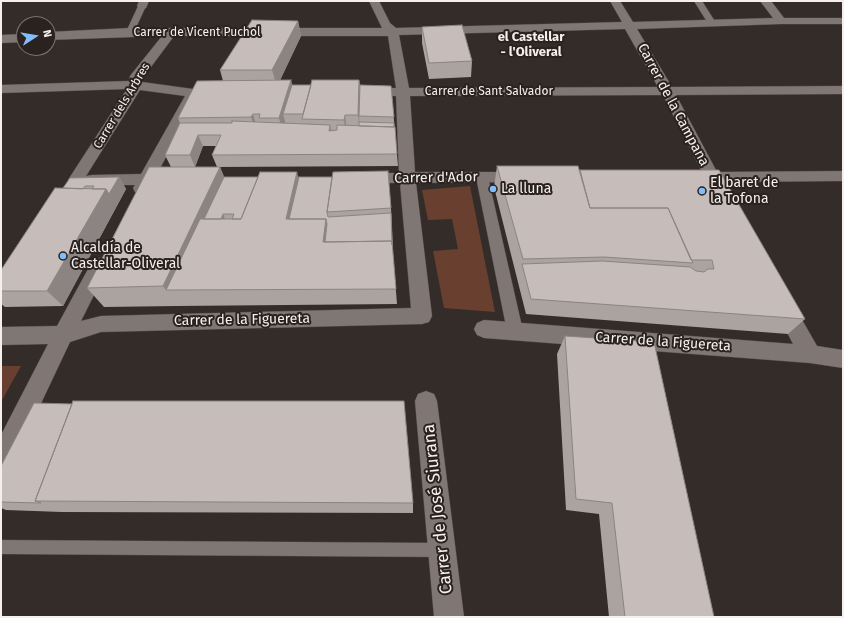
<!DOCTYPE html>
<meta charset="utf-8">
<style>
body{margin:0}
#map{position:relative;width:844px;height:618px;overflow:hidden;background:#332c29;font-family:"Fira Sans",sans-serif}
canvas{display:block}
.frame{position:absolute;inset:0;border:2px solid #f5f0ee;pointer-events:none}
.north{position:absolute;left:16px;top:16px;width:40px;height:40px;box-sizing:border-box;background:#29221f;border:1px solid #7b7472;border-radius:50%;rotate:78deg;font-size:11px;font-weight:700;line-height:16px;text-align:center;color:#f5f0ee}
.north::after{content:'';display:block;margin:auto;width:14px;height:18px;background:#82bcfa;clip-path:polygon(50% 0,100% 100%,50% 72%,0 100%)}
</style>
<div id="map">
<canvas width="844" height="618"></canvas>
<div class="frame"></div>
<div class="north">N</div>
</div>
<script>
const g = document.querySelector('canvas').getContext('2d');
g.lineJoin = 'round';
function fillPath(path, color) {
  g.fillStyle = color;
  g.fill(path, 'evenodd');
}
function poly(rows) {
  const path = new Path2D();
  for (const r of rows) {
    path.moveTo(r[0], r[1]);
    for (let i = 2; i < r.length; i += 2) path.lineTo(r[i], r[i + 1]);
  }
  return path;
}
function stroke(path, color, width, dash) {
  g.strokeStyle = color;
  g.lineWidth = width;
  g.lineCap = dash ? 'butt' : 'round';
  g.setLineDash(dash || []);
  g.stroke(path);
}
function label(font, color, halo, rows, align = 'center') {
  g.font = font + ' "Fira Sans",sans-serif';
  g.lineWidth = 4;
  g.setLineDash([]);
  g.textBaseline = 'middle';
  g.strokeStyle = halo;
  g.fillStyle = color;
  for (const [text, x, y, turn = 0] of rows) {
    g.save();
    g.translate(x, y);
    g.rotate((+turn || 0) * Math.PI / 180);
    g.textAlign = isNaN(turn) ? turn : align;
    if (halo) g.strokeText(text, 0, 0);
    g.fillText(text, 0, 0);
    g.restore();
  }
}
const green = poly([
 [470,186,495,312,444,308,433,251,458,249,452,219,428,220,422,190],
 [1,366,21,366,1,402]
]);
const service = poly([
 [1,540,441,543,446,545,448,550,446,555,441,557,1,554,1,540]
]);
const pedestrian = poly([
 [694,1,702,1,716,23,715,25,709,25,694,1],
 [139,4,145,4,146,6,134,32,130,35,127,34,126,32,139,4],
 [482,173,486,174,488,177,523,331,520,336,515,337,510,336,507,331,476,177,478,174,482,173]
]);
const minor = poly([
 [139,1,149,1,146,8,142,9,137,6,139,1],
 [369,1,379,1,390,23,396,28,622,22,610,1,620,1,633,22,773,18,760,1,771,1,784,18,843,18,843,24,781,24,637,29,672,87,843,86,843,94,676,95,717,172,843,171,843,181,723,182,726,188,724,192,718,193,712,192,707,182,690,181,688,177,690,173,702,172,663,95,410,96,415,172,522,172,528,173,530,177,528,181,522,182,416,183,432,316,429,322,422,324,101,332,70,342,10,469,1,472,1,435,48,344,1,345,1,327,57,326,93,260,100,258,107,260,109,265,81,321,101,316,411,308,400,183,362,183,356,182,354,178,356,174,362,173,399,173,396,96,365,96,360,95,358,92,360,89,365,88,396,88,388,36,174,36,142,79,142,82,193,89,219,89,224,90,226,93,224,96,219,97,198,97,157,174,176,175,178,179,176,183,151,184,147,192,141,193,135,192,133,188,135,185,92,185,86,184,84,180,82,184,76,185,70,184,68,180,127,89,1,93,1,85,129,81,130,76,162,36,48,40,48,32,130,28,382,28,369,1],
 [625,29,658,87,409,88,399,35,625,29],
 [140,90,185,96,141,174,92,175,86,176,140,90],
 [24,34,24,42,1,43,1,35,24,34],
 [782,295,789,297,817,346,843,350,843,368,810,363,484,338,477,335,474,329,477,323,484,320,793,344,772,303,775,297,782,295],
 [426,391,434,394,437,401,464,617,434,617,415,401,418,394,426,391]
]);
const wall = poly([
 [298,21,301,36,280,80,291,80,292,85,311,85,359,80,360,85,391,86,398,166,217,167,212,155,216,146,203,146,195,167,171,167,165,155,180,123,178,118,223,81,220,70],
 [422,27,472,61,471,77,429,79,422,43],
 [497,166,580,170,805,319,788,334,526,314,494,187],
 [220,167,224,177,299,177,391,208,393,254,397,304,177,306,104,307,87,288],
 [119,177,126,189,63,306,5,307,1,304,1,270,63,188],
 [565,336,714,617,609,617,599,514,566,510,557,354],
 [1,466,413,503,413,513,62,512,6,510,1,508]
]);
const shadedWall = poly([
 [298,21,301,36,277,87,272,70],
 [291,80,295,97,283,114,286,125,283,135,279,118],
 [359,80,361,97,359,116,360,132,358,115],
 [253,114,258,130,256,134,251,117],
 [345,115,347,132,346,137,344,120],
 [330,125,332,137,329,131],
 [198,135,203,146,195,167,190,155],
 [220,167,229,188,166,290,163,286],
 [297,172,301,188,288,224,286,219],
 [119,177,126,189,63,306,47,291,106,189],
 [391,213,392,224,393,258,392,246],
 [223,214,228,226,220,224],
 [326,219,330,235,324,247,323,242]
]);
const building = poly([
 [252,20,298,21,272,70,220,70,252,20],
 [462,25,472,61,429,63,422,27,462,25],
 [291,80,279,118,259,118,260,114,253,114,251,117,178,118,197,81,291,80],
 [312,80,359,80,358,115,345,115,344,120,302,119,312,80],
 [292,85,311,85,303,114,283,114,292,85],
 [360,85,391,86,394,117,359,116,360,85],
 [232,121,330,125,329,131,337,130,337,125,395,127,397,154,212,155,221,135,198,135,190,155,165,155,180,123,232,123,232,121],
 [359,122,394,123,394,127,359,126,359,122],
 [497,166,578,166,590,208,668,208,693,263,604,257,523,259,497,166],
 [149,167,220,167,163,286,87,288,149,167],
 [580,170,719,170,805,319,531,299,522,264,602,261,690,267,696,271,704,272,708,269,714,269,712,260,691,260,668,208,590,208,580,170],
 [388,171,391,208,327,212,333,172,388,171],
 [260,172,297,172,286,219,326,219,323,242,392,241,396,289,166,290,200,219,241,219,260,172],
 [119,177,109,194,106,189,92,189,94,186,85,186,83,189,63,188,70,178,119,177],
 [224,177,258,177,241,219,232,219,234,214,223,214,221,219,204,219,224,177],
 [299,177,332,177,327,212,328,217,391,213,392,245,392,241,325,242,327,224,326,219,289,219,299,177],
 [55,188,106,189,47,291,1,291,1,270,55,188],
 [565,336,654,342,714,617,625,617,612,503,576,499,565,336],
 [73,401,404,401,413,503,35,501,73,401],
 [34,403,72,404,35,501,41,503,1,502,1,466,34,403]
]);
const markers = [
 [493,189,4,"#82bcfa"],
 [702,191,4,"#82bcfa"],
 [63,256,4,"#82bcfa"]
];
const farStreetnames = [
 ["Carrer de Vicent Puchol",197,33],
 ["Carrer de Sant Salvador",489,92],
 ["Carrer dels Arbres",122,106,-59]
];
const farQuarternames = [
 ["el Castellar",531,37],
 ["- l'Oliveral",531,52]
];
const streetNames = [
 ["Carrer de la Campana",673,105,62],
 ["Carrer d'Ador",436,178,-1],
 ["Carrer de la Figuereta",242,320,-1],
 ["Carrer de la Figuereta",663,342,4]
];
const poiNames = [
 ["El baret de",710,183],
 ["la Tofona",710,199],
 ["La lluna",501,189],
 ["Alcaldía de",71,248],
 ["Castellar-Oliveral",71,264]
];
const nearStreetnames = [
 ["Carrer de José Siurana",438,509,-96]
];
fillPath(green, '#693f2f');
stroke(service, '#4f4947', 1);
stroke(pedestrian, '#4f4947', 1);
stroke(minor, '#4f4947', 1);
fillPath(service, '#807774');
fillPath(pedestrian, '#807774');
fillPath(minor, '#807774');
fillPath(wall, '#aaa3a0');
fillPath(shadedWall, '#8b8482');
fillPath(building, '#c6bdba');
stroke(building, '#8b8482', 1);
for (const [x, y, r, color] of markers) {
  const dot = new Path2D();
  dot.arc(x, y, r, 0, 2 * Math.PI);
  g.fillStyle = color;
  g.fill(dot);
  stroke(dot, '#29221f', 1.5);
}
label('12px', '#f5f0ee', '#29221f', farStreetnames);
label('bold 13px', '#f5f0ee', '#29221f', farQuarternames);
label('14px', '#f5f0ee', '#29221f', streetNames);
label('14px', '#f5f0ee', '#29221f', poiNames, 'left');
label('17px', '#f5f0ee', '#29221f', nearStreetnames);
</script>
